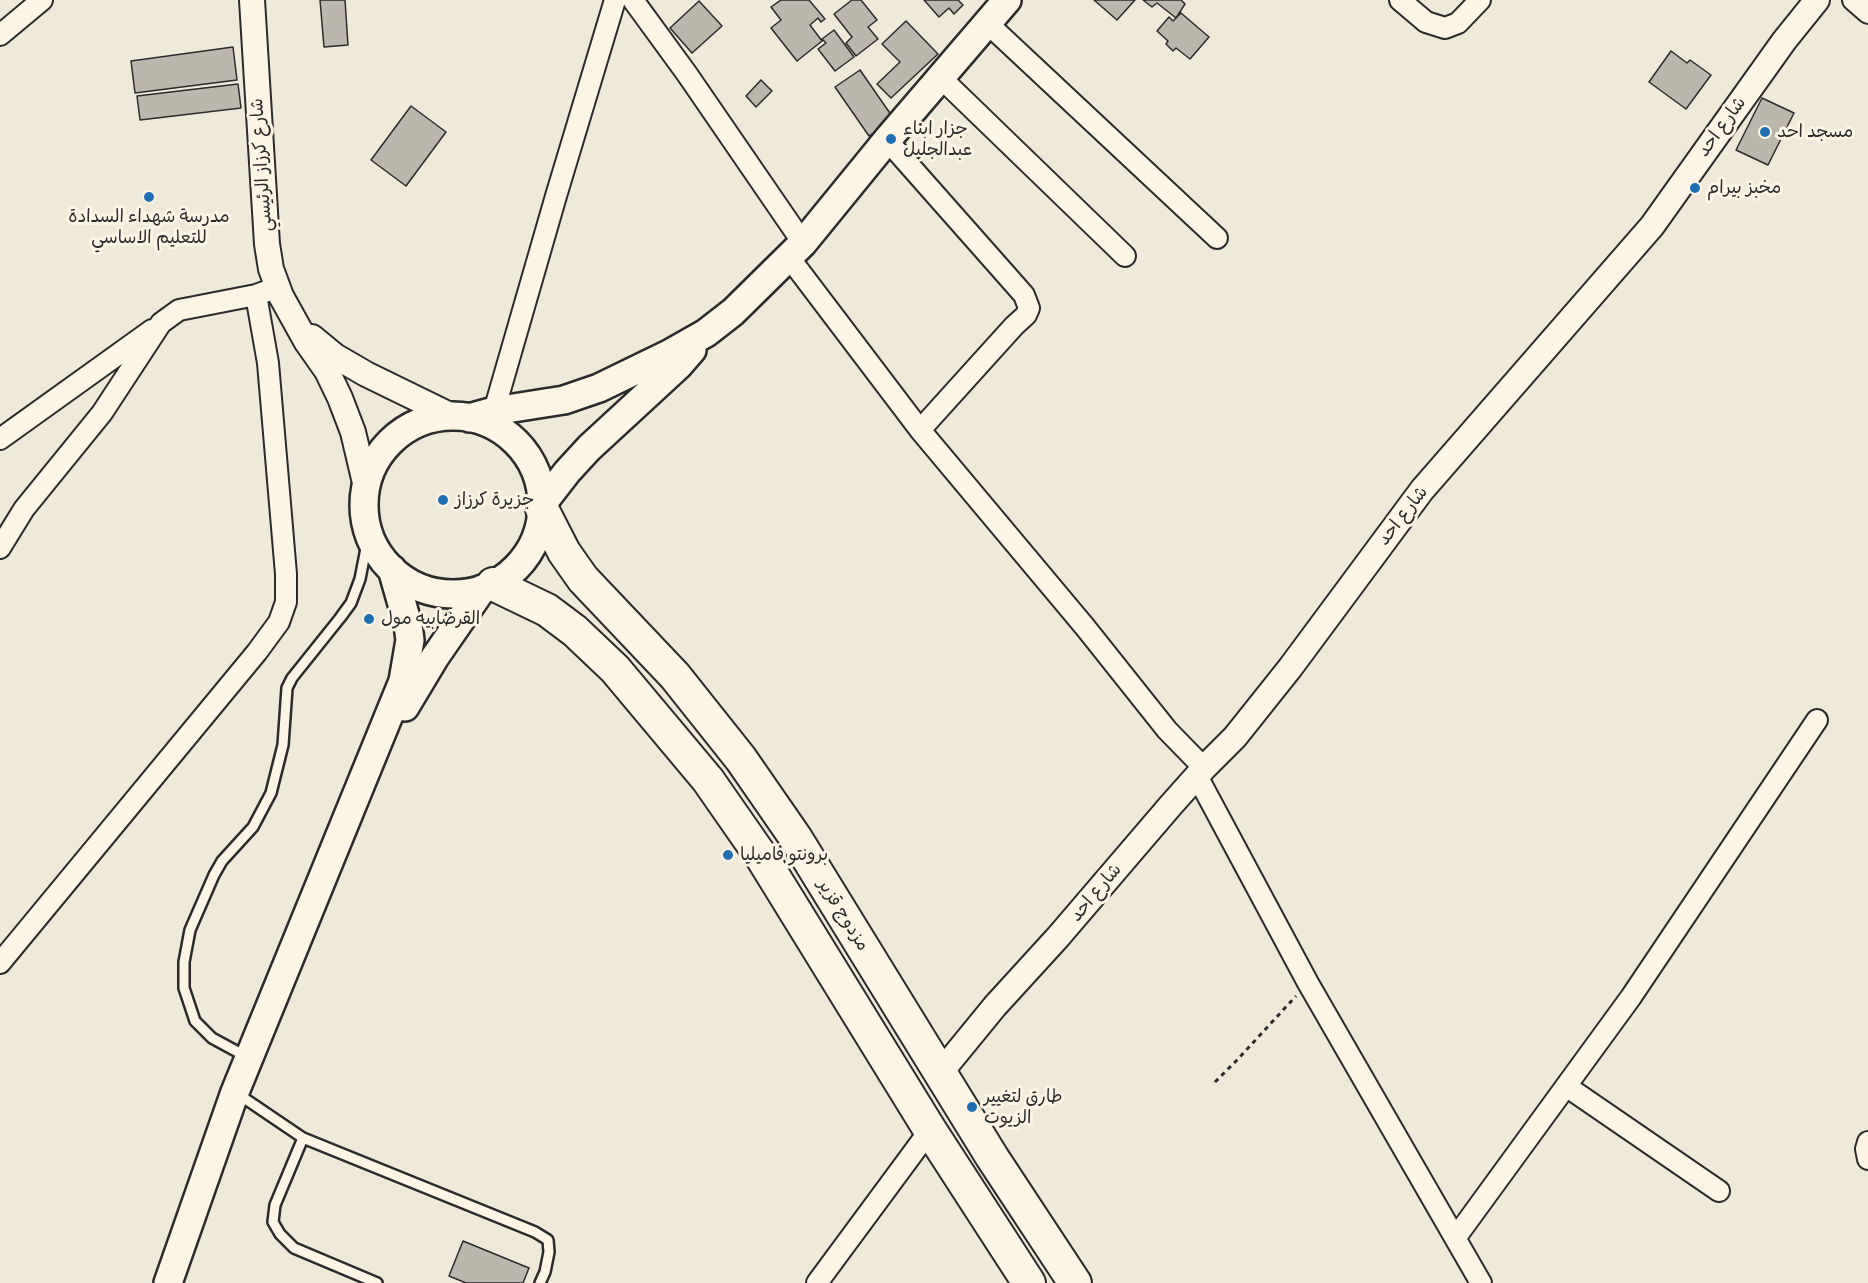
<!DOCTYPE html>
<meta charset="utf-8">
<style>
body{margin:0}
canvas{display:block;background:#efe9da}
</style>
<canvas width="1868" height="1283"></canvas>
<script>
const g = document.querySelector('canvas').getContext('2d');
g.lineJoin = 'round';
function fillPath(path, color) {
  g.fillStyle = color;
  g.fill(path, 'evenodd');
}
function poly(rows) {
  const path = new Path2D();
  for (const r of rows) {
    if (r.length === 3) {
      path.moveTo(r[0] + r[2], r[1]);
      path.arc(r[0], r[1], r[2], 0, 2 * Math.PI);
      continue;
    }
    path.moveTo(r[0], r[1]);
    for (let i = 2; i < r.length; i += 2) path.lineTo(r[i], r[i + 1]);
  }
  return path;
}
function stroke(path, color, width, dash) {
  g.strokeStyle = color;
  g.lineWidth = width;
  g.lineCap = dash ? 'butt' : 'round';
  g.setLineDash(dash || []);
  g.stroke(path);
}
function label(font, color, halo, rows, align = 'center') {
  g.font = font + ' "Patrick Hand","Playpen Sans Arabic",sans-serif';
  g.lineWidth = 6;
  g.setLineDash([]);
  g.textBaseline = 'middle';
  g.strokeStyle = halo;
  g.fillStyle = color;
  for (const [text, x, y, turn = 0] of rows) {
    g.save();
    g.translate(x, y);
    g.rotate((+turn || 0) * Math.PI / 180);
    g.textAlign = isNaN(turn) ? turn : align;
    if (halo) g.strokeText(text, 0, 0);
    g.fillText(text, 0, 0);
    g.restore();
  }
}
const building = poly([
 [320,0,345,0,348,45,324,47,320,0],
 [781,0,809,0,825,19,821,22,818,18,810,25,822,41,797,61,771,28,781,20,771,7,781,0],
 [852,0,861,0,877,20,868,27,878,39,856,56,846,43,852,37,834,14,852,0],
 [924,0,958,0,963,5,954,14,949,8,939,17,924,0],
 [1094,0,1135,0,1117,20,1094,0],
 [1143,0,1181,0,1185,4,1176,18,1157,3,1152,7,1143,0],
 [699,1,722,26,692,53,670,28,699,1],
 [1181,13,1209,37,1190,59,1176,48,1173,51,1166,44,1168,41,1157,31,1169,17,1173,21,1181,13],
 [906,21,938,54,891,98,877,84,900,62,882,44,906,21],
 [834,30,854,57,835,71,818,49,826,43,822,39,834,30],
 [233,47,237,80,135,93,131,61,233,47],
 [1671,51,1687,63,1690,60,1711,75,1686,109,1649,82,1671,51],
 [860,70,894,119,869,136,835,87,860,70],
 [761,80,772,91,756,107,746,96,761,80],
 [238,84,241,108,140,120,137,96,238,84],
 [1762,98,1794,113,1768,165,1736,150,1762,98],
 [411,106,446,132,406,186,371,160,411,106],
 [463,1241,529,1268,523,1283,466,1283,449,1276,463,1241]
]);
const path = poly([
 [1215,1082,1238,1059,1296,996]
]);
const service = poly([
 [247,1057,212,1038,195,1021,184,988,184,962,190,930,214,875,222,861,253,827,271,793,283,745,287,688,292,678,340,618,351,603,360,579,369,533],
 [238,1094,303,1138],
 [377,1283,294,1248,280,1234,273,1222,275,1205,303,1138,535,1232,548,1240,549,1252,545,1272,540,1283]
]);
const minor = poly([
 [633,0,687,74,803,243],
 [1400,0,1426,22,1445,28,1458,23,1480,0],
 [1853,0,1868,13],
 [986,22,1217,238],
 [0,35,42,0],
 [940,77,1125,256],
 [887,140,1024,295,1029,308,1026,315,1014,326,920,430],
 [788,256,920,430,1085,627,1167,730,1204,768],
 [494,411,556,196,615,0],
 [0,439,152,330],
 [0,548,24,509,102,413,161,323,179,310,256,295,267,291],
 [1197,776,1308,983,1481,1283],
 [0,963,257,652,279,622,286,602,286,574,268,363,256,295],
 [1566,1086,1719,1191],
 [1868,1142,1866,1149,1868,1159],
 [1456,1237,1631,997,1817,720],
 [817,1283,930,1130]
]);
const tertiary = poly([
 [252,0,267,244,271,269,281,296,306,341,327,371,340,398,353,432,366,487],
 [312,337,335,356,366,374,454,417],
 [941,1072,995,1006,1058,937,1171,805,1204,768,1235,737,1290,668,1422,490,1652,226,1784,41,1817,0]
]);
const secondary = poly([
 [453,505,89],
 [469,418,494,411,564,400,599,388,669,354,706,333,733,312,803,243,887,140,1007,0],
 [543,503,567,472,589,448,679,365,692,350],
 [405,707,435,657,482,589],
 [168,1283,235,1092,403,681,410,640,408,625,392,569]
]);
const primary = poly([
 [542,509,564,552,583,579,675,676,741,759,795,837,992,1157,1075,1283],
 [493,584,547,610,575,631,615,669,708,780,763,859,930,1130,1029,1283]
]);
const markers = [
 [1765,132,6,"#1f6fb2"],
 [891,139,6,"#1f6fb2"],
 [1695,188,6,"#1f6fb2"],
 [149,197,6,"#1f6fb2"],
 [443,500,6,"#1f6fb2"],
 [369,619,6,"#1f6fb2"],
 [728,855,6,"#1f6fb2"],
 [972,1107,6,"#1f6fb2"]
];
const streetNames = [
 ["شارع احد",1722,127,-54],
 ["شارع كرزاز الرئيسي",262,165,-94],
 ["شارع احد",1403,516,-52],
 ["شارع احد",1096,893,-50],
 ["مزدوج قزير",843,915,58]
];
const poiNames = [
 ["جزار ابناء",903,129],
 ["عبدالجليل",903,150],
 ["مسجد احد",1777,132],
 ["مخبز بيرام",1707,188],
 ["مدرسة شهداء السدادة",149,217,"center"],
 ["للتعليم الاساسي",149,238,"center"],
 ["جزيرة كرزاز",455,500],
 ["القرضابيه مول",381,619],
 ["برونتو فاميليا",740,855],
 ["طارق لتغيير",984,1097],
 ["الزيوت",984,1118]
];
fillPath(building, '#bcb7ac');
stroke(building, '#2b2b2b', 1.5);
stroke(service, '#2b2b2b', 14);
stroke(minor, '#2b2b2b', 24);
stroke(tertiary, '#2b2b2b', 28);
stroke(secondary, '#2b2b2b', 32);
stroke(primary, '#2b2b2b', 36);
stroke(path, '#2b2b2b', 3, [4.5, 4.5]);
stroke(service, '#fcf5e5', 9);
stroke(minor, '#fcf5e5', 20);
stroke(tertiary, '#fcf5e5', 24);
stroke(secondary, '#fcf5e5', 27);
stroke(primary, '#fcf5e5', 32);
for (const [x, y, r, color] of markers) {
  const dot = new Path2D();
  dot.arc(x, y, r, 0, 2 * Math.PI);
  g.fillStyle = color;
  g.fill(dot);
  stroke(dot, '#fcf5e5', 2);
}
label('18px', '#2b2b2b', '#fcf5e5', streetNames);
label('18px', '#2b2b2b', '#fcf5e5', poiNames, 'left');
</script>
